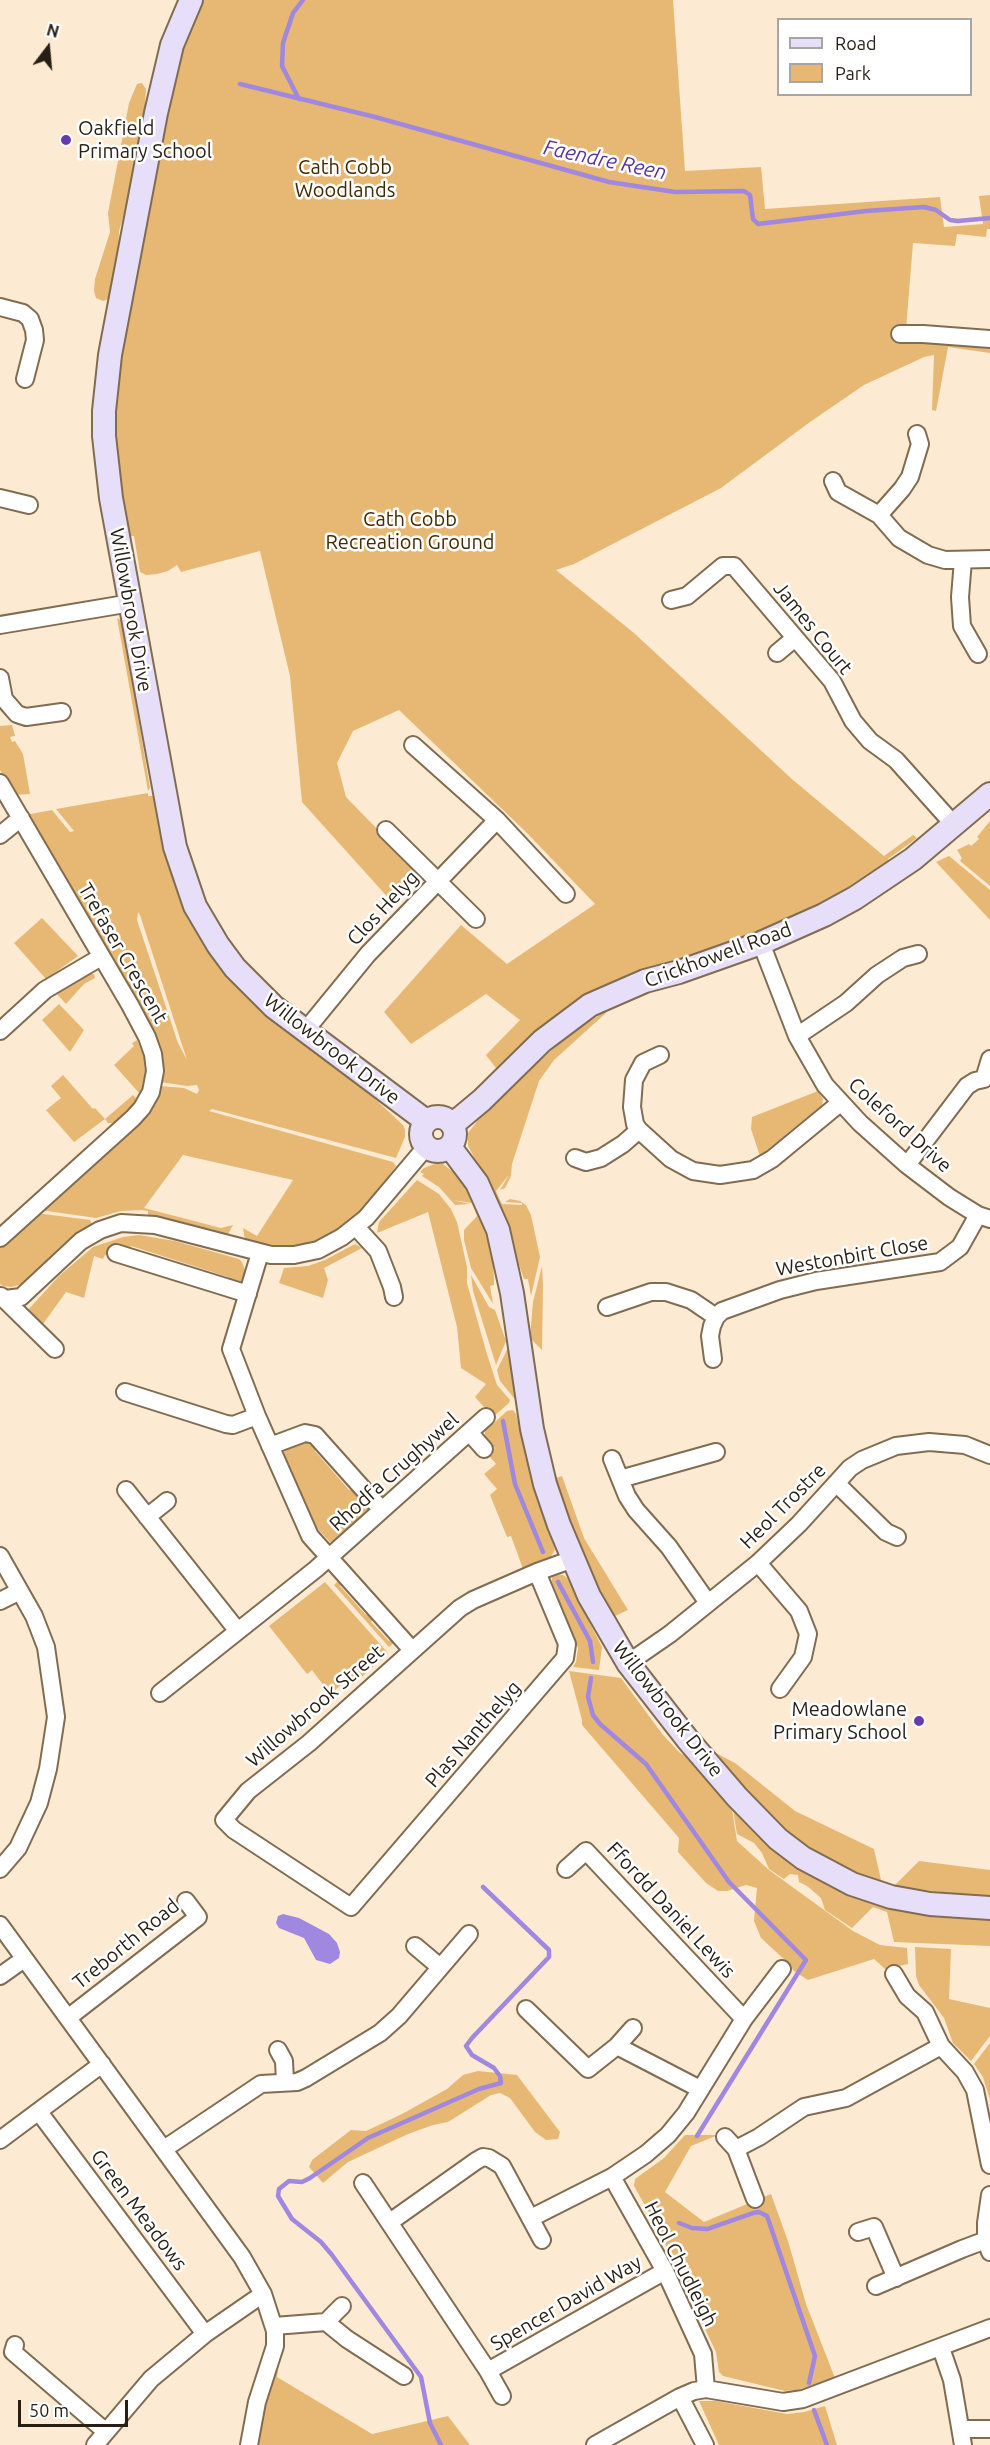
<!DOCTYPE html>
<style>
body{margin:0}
#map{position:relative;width:990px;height:2445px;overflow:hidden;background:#fcebd2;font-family:Ubuntu,sans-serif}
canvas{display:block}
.legend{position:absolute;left:777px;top:18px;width:195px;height:78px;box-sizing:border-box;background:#fff;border:2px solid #a9a5a1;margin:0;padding:8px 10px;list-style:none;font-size:18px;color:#271f14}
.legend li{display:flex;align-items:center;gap:12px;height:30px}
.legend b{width:30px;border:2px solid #a9a5a1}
.north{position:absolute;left:18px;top:18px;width:60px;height:60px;-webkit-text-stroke:4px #fff;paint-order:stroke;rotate:16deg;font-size:16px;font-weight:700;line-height:24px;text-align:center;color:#271f14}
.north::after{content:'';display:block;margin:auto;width:21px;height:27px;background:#271f14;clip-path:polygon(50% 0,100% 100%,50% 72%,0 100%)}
.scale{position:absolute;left:18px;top:2400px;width:110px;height:27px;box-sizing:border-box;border:3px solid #271f14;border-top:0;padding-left:8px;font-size:18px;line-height:21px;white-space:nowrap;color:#271f14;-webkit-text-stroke:4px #fff;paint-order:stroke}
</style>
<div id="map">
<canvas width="990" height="2445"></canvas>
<ul class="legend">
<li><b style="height:8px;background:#e7dffa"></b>Road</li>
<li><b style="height:16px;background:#e7b873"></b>Park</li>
</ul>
<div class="north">N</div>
<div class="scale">50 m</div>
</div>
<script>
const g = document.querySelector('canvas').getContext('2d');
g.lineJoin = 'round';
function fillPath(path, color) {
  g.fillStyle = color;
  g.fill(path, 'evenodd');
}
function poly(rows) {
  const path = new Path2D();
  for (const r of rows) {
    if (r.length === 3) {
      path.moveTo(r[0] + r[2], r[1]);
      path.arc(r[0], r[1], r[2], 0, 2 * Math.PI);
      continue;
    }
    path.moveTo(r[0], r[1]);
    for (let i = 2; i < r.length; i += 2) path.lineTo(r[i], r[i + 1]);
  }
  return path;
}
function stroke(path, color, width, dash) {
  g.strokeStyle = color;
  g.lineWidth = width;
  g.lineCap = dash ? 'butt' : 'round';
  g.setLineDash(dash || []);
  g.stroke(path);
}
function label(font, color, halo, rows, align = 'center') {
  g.font = font + ' Ubuntu,sans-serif';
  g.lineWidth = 5;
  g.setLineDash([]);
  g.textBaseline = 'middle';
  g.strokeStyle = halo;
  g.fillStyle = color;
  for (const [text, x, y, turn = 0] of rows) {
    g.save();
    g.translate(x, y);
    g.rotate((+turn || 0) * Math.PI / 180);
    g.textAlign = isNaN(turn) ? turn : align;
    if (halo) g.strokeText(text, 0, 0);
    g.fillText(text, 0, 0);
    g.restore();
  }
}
const green = poly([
 [199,0,673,0,685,171,761,167,765,209,940,197,944,227,983,224,979,196,990,195,990,229,987,229,986,237,957,234,955,246,913,243,906,329,990,346,990,353,948,347,936,411,932,410,934,355,924,357,864,385,810,422,721,488,574,564,556,570,634,633,793,780,884,856,913,835,917,838,888,859,889,861,826,901,744,939,657,967,499,1072,486,1055,520,1020,486,994,411,1044,384,1012,461,925,507,964,595,904,527,833,399,710,353,731,337,763,346,797,422,875,392,902,302,802,290,676,260,551,181,572,177,565,168,571,157,574,146,575,140,572,134,536,130,536,114,446,112,399,173,71],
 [142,83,146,89,143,139,135,162,126,208,119,231,118,263,113,291,109,299,103,301,96,298,94,291,95,279,110,232,108,213,129,103,137,84],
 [117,618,122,621,150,788,148,791],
 [12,725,15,736,10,737,12,742,15,741,23,754,30,794,14,795,0,770,0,726],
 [148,793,148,796,154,796,161,837,171,874,198,933,219,964,236,986,265,1015,374,1098,403,1125,405,1130,405,1137,396,1158,212,1109,209,1111,393,1162,396,1166,370,1202,353,1219,334,1233,315,1241,298,1246,283,1247,245,1240,243,1228,257,1236,293,1180,183,1155,144,1208,221,1228,233,1225,227,1236,148,1215,148,1211,142,1210,121,1211,96,1218,40,1210,160,1086,184,1088,197,1094,199,1090,197,1085,187,1086,160,1082,157,1051,25,815,52,810,70,832,74,831,56,809],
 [138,912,140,915,187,1060,178,1043,137,920],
 [990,821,990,886,960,861,962,858,957,850,969,844,971,846,979,839,977,837],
 [949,856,990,890,990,920,936,862],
 [42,918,78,956,46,979,14,943],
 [87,974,94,974,95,978,84,984,66,1004,56,993],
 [59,1004,84,1030,70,1052,42,1020],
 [606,1011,606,1013,554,1060,539,1081,512,1164,511,1176,505,1188,500,1190,509,1175,496,1191,502,1204,522,1205,522,1203,505,1202,510,1199,520,1201,526,1205,531,1215,540,1257,531,1296,528,1279,524,1279,494,1194,468,1146,468,1133,497,1096,499,1095,502,1097,518,1078,523,1076,571,1033],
 [137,1040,144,1057,145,1071,144,1084,140,1094,114,1065,134,1046,132,1043],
 [63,1075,93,1109,95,1108,105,1119,133,1095,140,1102,117,1123,108,1123,105,1119,74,1142,46,1110,61,1098,51,1086],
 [818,1091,823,1099,822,1105,760,1156,751,1129,752,1117],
 [437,1163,443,1164,458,1176,482,1215,493,1250,494,1285,490,1286,493,1304,471,1268,464,1240,464,1230,477,1216,472,1203,452,1200,470,1204,455,1205,439,1187,422,1176,424,1174,420,1172,424,1168],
 [417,1180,439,1194,451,1209,457,1222,467,1267,467,1283,486,1351,497,1385,510,1400,509,1403,493,1417,475,1397,486,1384,461,1368,457,1327,428,1212,377,1233,379,1222],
 [36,1213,90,1220,92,1224,73,1236,58,1249,27,1283,11,1287,3,1286,0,1284,0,1246],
 [139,1235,175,1241,239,1259,242,1262,245,1270,242,1282,238,1285,227,1282,228,1277,131,1246,128,1251,111,1256,105,1255,103,1259,94,1256,84,1298,66,1292,43,1324,28,1310,59,1276,93,1247,123,1237],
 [355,1244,362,1248,324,1268,328,1280,323,1298,279,1283,284,1268,308,1266,325,1260],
 [542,1266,543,1286,542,1350,530,1338,533,1302],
 [471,1275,489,1307,495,1310,506,1341,496,1365,473,1291],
 [512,1349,518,1403,500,1381,497,1370,507,1350],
 [513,1410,516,1414,535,1493,555,1549,551,1557,523,1569,511,1536,507,1537,490,1495,497,1489,484,1474,496,1464,490,1457,490,1452,495,1448,485,1438,485,1431,507,1411],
 [308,1439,316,1445,315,1451,349,1490,357,1490,368,1503,368,1510,334,1541,330,1542,314,1525,284,1454,285,1447],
 [562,1476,584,1538,628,1610,615,1616,592,1575,568,1517,556,1478],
 [559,1575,563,1575,567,1578,602,1647,599,1670,573,1667,576,1662,578,1648,552,1582,552,1577],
 [340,1579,343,1583,340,1586,366,1615,369,1612,375,1618,371,1622,389,1641,393,1638,396,1641,389,1647,334,1585],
 [325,1582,388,1653,354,1684,349,1679,330,1694,312,1670,307,1674,269,1626],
 [569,1671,621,1678,663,1735,680,1753,690,1758,732,1809,737,1841,769,1870,853,1931,880,1945,907,1948,908,1964,885,1969,874,1959,808,1980,794,1971,787,1962,761,1938,754,1921,757,1888,746,1885,727,1891,718,1891,706,1883,678,1852,679,1838,582,1725,582,1720],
 [712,1751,735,1763,795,1811,874,1849,881,1880,895,1885,919,1861,990,1870,990,1899,971,1899,967,1895,890,1886,847,1869,823,1857,803,1845,780,1826],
 [733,1810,780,1856,822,1882,848,1895,895,1910,967,1918,970,1915,990,1919,990,1946,894,1942,887,1912,873,1907,852,1928,825,1910,821,1898,807,1886,799,1882,798,1875,790,1874,784,1879,769,1869,762,1853,754,1843,737,1834],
 [915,1947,951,1949,949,1999,990,2008,990,2036,971,2061,953,2043,944,2018,919,1985,916,1976],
 [990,2043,990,2100,983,2077,974,2064],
 [478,2071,517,2075,560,2132,558,2139,546,2140,535,2132,510,2098,500,2093,491,2095,448,2122,433,2125,408,2134,348,2162,323,2183,309,2167,312,2160,351,2130,366,2131,402,2114,447,2089,463,2075],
 [685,2135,718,2135,691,2146,665,2192,704,2222,771,2194,788,2241,806,2304,835,2378,797,2390,785,2391,723,2376,719,2372,716,2352,706,2331,656,2225,634,2186,635,2179,664,2158],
 [275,2368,278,2371,277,2377,372,2434,448,2416,470,2445,253,2445],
 [699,2401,716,2401,787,2414,804,2412,825,2406,837,2445,719,2445]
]);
const water = poly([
 [283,1914,299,1918,329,1934,337,1943,340,1952,339,1958,330,1964,316,1960,304,1938,279,1928,276,1923,278,1916]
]);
const stream = poly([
 [240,84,375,117,609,182,675,192,744,191,750,195,753,219,758,224,866,211,924,207,936,210,950,220,958,221,990,218],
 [299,99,282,66,283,43,293,13,303,0],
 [503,1421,515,1484,543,1552],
 [558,1582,590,1641,593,1662],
 [591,1678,588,1697,593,1715,600,1724,646,1764,729,1882,806,1960,697,2136],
 [679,2223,692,2228,707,2229,753,2213,759,2212,767,2216,815,2356,809,2383],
 [814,2410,827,2445],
 [441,2445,430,2423,421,2377,332,2255,321,2242,292,2219,278,2196,279,2189,289,2181,302,2182,310,2178,368,2138,479,2089,501,2083,500,2076,494,2068,472,2055,466,2046,472,2038,549,1957,549,1950,483,1887]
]);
const street = poly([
 [0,307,23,313,30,319,34,330,35,340,25,379],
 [900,334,923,334,990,339],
 [833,481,838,492,879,515,899,538,928,555,945,560,990,559],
 [0,498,29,505],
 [879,515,902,489,910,477,920,444,917,434],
 [963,560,960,597,962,626,978,654],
 [671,600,687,596,723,566,734,566,832,681,853,721,870,741,896,760,955,826],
 [0,625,131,603],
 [777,653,795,638],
 [0,678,4,699,17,714,26,717,62,712],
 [413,745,497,820,566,894],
 [0,783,130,1005,147,1037,153,1054,155,1071,151,1092,142,1108,133,1118,0,1238],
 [386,830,476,919],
 [0,835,21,818],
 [761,943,797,1036,825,1085,860,1123,907,1165,949,1197,978,1215,990,1219],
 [0,1031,45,990,101,957],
 [305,1031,368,954,497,820],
 [797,1036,846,1003,877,975,903,958,918,954],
 [660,1055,643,1063,634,1080,632,1107,635,1124,639,1130,671,1159,693,1171,720,1175,753,1170,772,1159,840,1103],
 [575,1158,586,1162,601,1158,623,1144,639,1130],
 [907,1165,967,1086,975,1081,984,1079,990,1059],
 [356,1227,378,1251,392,1287,394,1297],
 [116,1253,248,1294],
 [1,1296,55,1349],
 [5,1299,21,1297,81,1241,100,1230,121,1223,155,1225,271,1255,294,1255,318,1250,342,1237,366,1218,426,1147],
 [607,1307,651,1292,666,1292,691,1300,716,1317],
 [713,1359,710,1336,712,1326,716,1317,722,1311,780,1290,816,1281,940,1262,960,1247,978,1215],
 [125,1392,226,1424,233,1425,257,1416,231,1349,260,1253],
 [257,1416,310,1536,412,1650],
 [469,1432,484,1449],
 [270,1446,305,1433,315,1435,382,1510],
 [612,1459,627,1496,636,1510,669,1547,708,1603],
 [620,1479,716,1452],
 [836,1483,886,1532,897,1537],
 [126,1490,237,1630],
 [147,1517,167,1501],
 [0,1556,34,1616,46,1647,56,1717,48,1769,39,1803,18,1848,0,1869],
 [758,1563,799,1611,808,1634,803,1657,780,1689],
 [537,1572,567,1644,565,1658,351,1907,234,1830,224,1820,248,1791,309,1743,460,1608,473,1600,537,1572,573,1559],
 [0,1601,20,1591],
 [628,1663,670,1634,758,1563,799,1524,850,1468,862,1460,896,1446,929,1442,965,1445,990,1455],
 [160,1693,316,1569,486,1417],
 [566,1869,586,1851,744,2019],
 [0,1925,242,2257,263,2294,275,2331,275,2346,257,2402,249,2445],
 [415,1946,440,1967],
 [894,1974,907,1996,925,2012,941,2046,965,2072,975,2090,990,2165],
 [0,1976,24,1959],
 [526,2009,588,2069,617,2046,633,2028],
 [69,2017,198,1917,186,1901],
 [617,2046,700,2089],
 [278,2050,284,2061,285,2082],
 [39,2112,205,2334],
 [725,2137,736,2149,755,2199],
 [0,2140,102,2064],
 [164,2149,261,2084,297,2082,306,2078,380,2033,399,2016,469,1934],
 [736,2149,759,2137,804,2107,846,2098,941,2046],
 [612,2177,665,2271,703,2354,706,2389],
 [363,2183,488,2371,502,2396],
 [990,2195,986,2223,986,2240,990,2252],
 [531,2218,612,2177,646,2154,668,2135,686,2113,744,2019,782,1969],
 [390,2222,476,2161,483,2157,489,2158,502,2166,542,2240],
 [858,2232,874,2227,896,2278],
 [876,2286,962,2249,986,2240],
 [326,2322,347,2339,404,2376],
 [274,2326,326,2322,342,2306],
 [15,2345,13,2352,105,2431],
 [941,2348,952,2380,963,2445],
 [488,2371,665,2271],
 [680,2397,705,2445],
 [961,2429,990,2429],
 [95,2445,151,2379,205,2334,263,2294],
 [595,2445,680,2397,694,2391,706,2389,783,2402,803,2399,990,2328]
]);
const secondary = poly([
 [191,0,172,45,156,113,110,355,104,411,104,436,111,498,175,847,195,906,218,945,235,968,274,1007,426,1121],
 [438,1134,17],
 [452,1125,482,1100,542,1041,590,1005,645,981,679,972,761,943,824,915,855,898,913,859,990,794],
 [450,1147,477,1183,498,1230,512,1293,532,1429,545,1484,559,1525,589,1596,628,1663,688,1740,737,1797,778,1839,803,1858,852,1884,891,1897,930,1904,990,1908]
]);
const markers = [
 [66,140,6,"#663ab1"],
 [919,1721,6,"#663ab1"]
];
const poiNames = [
 ["Oakfield",78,128],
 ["Primary School",78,151],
 ["Meadowlane",907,1709,"right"],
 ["Primary School",907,1732,"right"]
];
const parkNames = [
 ["Cath Cobb",345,167],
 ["Woodlands",345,190],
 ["Cath Cobb",410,519],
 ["Recreation Ground",410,542]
];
const streetNames = [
 ["Willowbrook Drive",131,610,80],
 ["James Court",813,628,51],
 ["Clos Helyg",383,908,-47],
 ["Trefaser Crescent",123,953,60],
 ["Crickhowell Road",718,955,-20],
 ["Willowbrook Drive",332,1049,38],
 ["Coleford Drive",900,1125,42],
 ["Westonbirt Close",852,1256,-10],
 ["Rhodfa Crughywel",394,1472,-42],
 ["Heol Trostre",783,1506,-45],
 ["Willowbrook Street",315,1706,-41],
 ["Willowbrook Drive",668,1709,52],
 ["Plas Nanthelyg",473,1734,-49],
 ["Ffordd Daniel Lewis",671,1910,47],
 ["Treborth Road",126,1944,-39],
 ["Green Meadows",139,2210,53],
 ["Heol Chudleigh",681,2264,63],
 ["Spencer David Way",566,2303,-30]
];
const waterNames = [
 ["Faendre Reen",605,160,12]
];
fillPath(green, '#e7b873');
fillPath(water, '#a087df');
stroke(stream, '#a087df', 4.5);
stroke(street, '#806c51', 20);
stroke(secondary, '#806c51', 26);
stroke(street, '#fff', 16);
stroke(secondary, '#e7dffa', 22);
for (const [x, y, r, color] of markers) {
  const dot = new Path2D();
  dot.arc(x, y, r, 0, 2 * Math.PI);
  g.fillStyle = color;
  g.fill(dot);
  stroke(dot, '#fff', 2);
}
label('20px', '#271f14', '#fff', poiNames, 'left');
label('20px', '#422a01', '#fff', parkNames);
label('20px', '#271f14', '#fff', streetNames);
label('italic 21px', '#5a359c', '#fff', waterNames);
</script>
